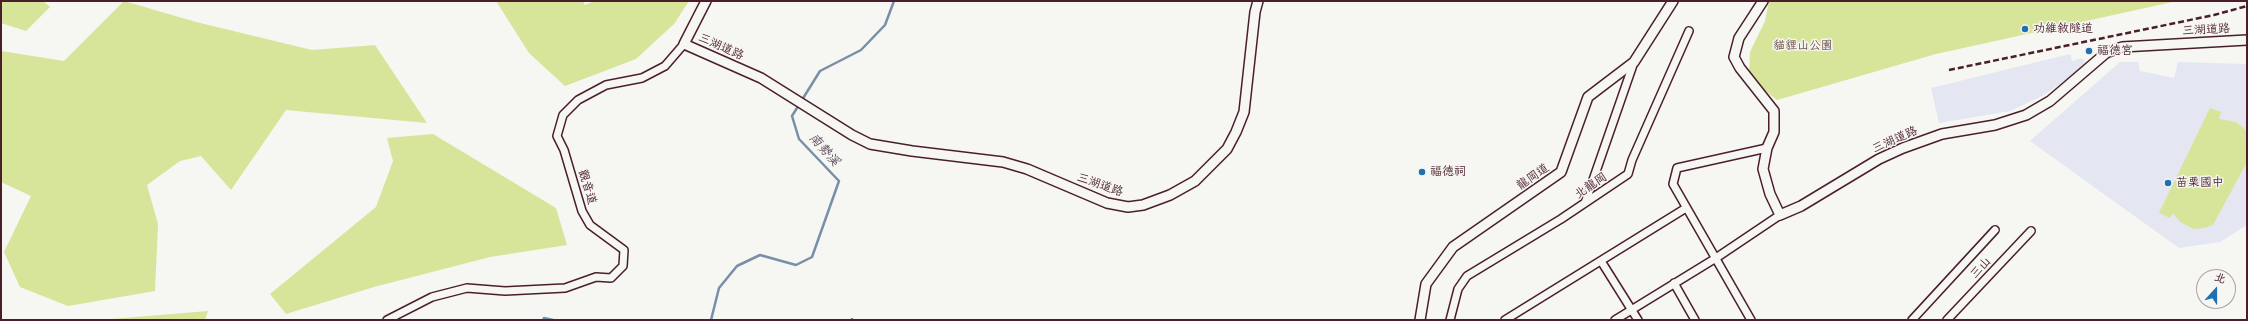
<!DOCTYPE html>
<meta charset="utf-8">
<style>
body{margin:0}
#map{position:relative;width:2248px;height:321px;overflow:hidden;background:#f6f6f2;font-family:"Shantell Sans","LXGW WenKai TC",sans-serif}
canvas{display:block}
.frame{position:absolute;inset:0;border:2px solid #4a1f2b;pointer-events:none}
.north{position:absolute;left:2196px;top:269px;width:40px;height:40px;box-sizing:border-box;background:#f6f6f2;border:1px solid #b1a0a2;border-radius:50%;rotate:21deg;font-size:11px;font-weight:700;line-height:16px;text-align:center;color:#4a1f2b}
.north::after{content:'';display:block;margin:auto;width:14px;height:18px;background:#1f6fb2;clip-path:polygon(50% 0,100% 100%,50% 72%,0 100%)}
</style>
<div id="map">
<canvas width="2248" height="321"></canvas>
<div class="frame"></div>
<div class="north">北</div>
</div>
<script>
const g = document.querySelector('canvas').getContext('2d');
g.lineJoin = 'round';
function fillPath(path, color) {
  g.fillStyle = color;
  g.fill(path, 'evenodd');
}
function poly(rows) {
  const path = new Path2D();
  for (const r of rows) {
    path.moveTo(r[0], r[1]);
    for (let i = 2; i < r.length; i += 2) path.lineTo(r[i], r[i + 1]);
  }
  return path;
}
function stroke(path, color, width, dash) {
  g.strokeStyle = color;
  g.lineWidth = width;
  g.lineCap = dash ? 'butt' : 'round';
  g.setLineDash(dash || []);
  g.stroke(path);
}
function label(font, color, halo, rows, align = 'center') {
  g.font = font + ' "Shantell Sans","LXGW WenKai TC",sans-serif';
  g.lineWidth = 3;
  g.setLineDash([]);
  g.textBaseline = 'middle';
  g.strokeStyle = halo;
  g.fillStyle = color;
  for (const [text, x, y, turn = 0] of rows) {
    g.save();
    g.translate(x, y);
    g.rotate((+turn || 0) * Math.PI / 180);
    g.textAlign = isNaN(turn) ? turn : align;
    if (halo) g.strokeText(text, 0, 0);
    g.fillText(text, 0, 0);
    g.restore();
  }
}
const built = poly([
 [2070,54,2072,61,2081,58,2086,62,2085,67,2042,96,2010,111,1939,123,1931,88],
 [2120,62,2138,62,2140,71,2174,78,2178,62,2245,64,2247,65,2247,225,2220,242,2179,248,2030,141]
]);
const green = poly([
 [1,1,43,1,50,7,26,31,1,23],
 [124,1,196,22,312,50,375,45,427,123,286,110,231,190,201,156,180,161,147,185,158,224,155,291,68,306,20,287,4,252,31,196,1,182,1,51,64,61],
 [496,1,583,1,585,5,594,1,689,1,674,24,636,59,565,86,529,53],
 [1769,1,2177,1,1936,54,1777,100,1749,78,1750,52,1765,21],
 [2210,108,2221,112,2219,119,2236,122,2247,131,2247,162,2213,225,2204,228,2194,229,2180,222,2173,213,2170,218,2159,213],
 [433,134,556,208,567,245,490,257,374,287,286,314,270,294,376,207,393,161,387,138],
 [208,311,205,320,100,320]
]);
const stream = poly([
 [543,320,544,318,553,320],
 [711,320,719,288,737,266,760,255,796,265,812,257,839,181,799,139,792,116,820,71,861,50,885,25,894,1]
]);
const minor = poly([
 [1585,203,1634,62],
 [1601,261,1638,320],
 [1674,283,1695,320],
 [387,320,432,297,467,288,505,291,565,288,596,277,611,278,623,266,624,250,590,225,582,211,564,150,557,136,563,115,578,100,606,85,642,78,665,66,684,44],
 [1450,320,1458,289,1467,276,1561,219,1628,174,1632,160,1689,31],
 [1505,320,1686,208],
 [1615,320,1716,258,1780,215],
 [1751,320,1673,184,1677,168,1767,148],
 [1912,320,1995,230],
 [1947,320,2031,231]
]);
const tertiary = poly([
 [706,1,684,44,761,78,852,135,870,144,912,151,1003,162,1027,169,1107,203,1128,207,1143,205,1170,195,1195,181,1227,149,1236,132,1244,112,1255,12,1258,1],
 [1763,1,1739,38,1734,57,1740,68,1774,111,1774,132,1767,148,1763,169,1770,194,1780,215,1801,206,1879,159,1903,148,1942,134,1995,125,2026,115,2050,101,2106,53,2122,47,2247,40],
 [1420,320,1426,284,1453,247,1561,172,1588,97,1634,62,1673,1]
]);
const rail = poly([
 [1949,70,2214,15,2247,6],
 [851,320,853,319]
]);
const markers = [
 [2025,29,4,"#1f6fb2"],
 [2089,51,4,"#1f6fb2"],
 [1422,172,4,"#1f6fb2"],
 [2168,183,4,"#1f6fb2"]
];
const poiNames = [
 ["功維敘隧道",2033,29],
 ["福德宮",2097,51],
 ["福德祠",1430,172],
 ["苗栗國中",2176,183]
];
const streetNames = [
 ["三湖道路",2206,30,-3],
 ["三湖道路",721,47,24],
 ["三湖道路",1895,140,-24],
 ["龍岡道",1533,177,-35],
 ["三湖道路",1100,185,19],
 ["北龍岡",1591,186,-34],
 ["觀音道",587,187,73],
 ["三山",1981,268,-47]
];
const parkNames = [
 ["貓貍山公園",1803,46]
];
const waterNames = [
 ["南勢溪",824,150,48]
];
fillPath(built, '#e4e6f2');
fillPath(green, '#d6e599');
stroke(stream, '#798fa7', 2.5);
stroke(minor, '#4a1f2b', 10);
stroke(tertiary, '#4a1f2b', 12);
stroke(minor, '#f6f6f2', 7);
stroke(tertiary, '#f6f6f2', 9);
stroke(rail, '#4a1f2b', 2.5, [6, 3]);
for (const [x, y, r, color] of markers) {
  const dot = new Path2D();
  dot.arc(x, y, r, 0, 2 * Math.PI);
  g.fillStyle = color;
  g.fill(dot);
  stroke(dot, '#f6f6f2', 1.5);
}
label('12px', '#4a1f2b', '#f6f6f2', poiNames, 'left');
label('12px', '#4a1f2b', '#f6f6f2', streetNames);
label('12px', '#6d5046', '#f6f6f2', parkNames);
label('italic 13px', '#5e4e5f', '#f6f6f2', waterNames);
</script>
